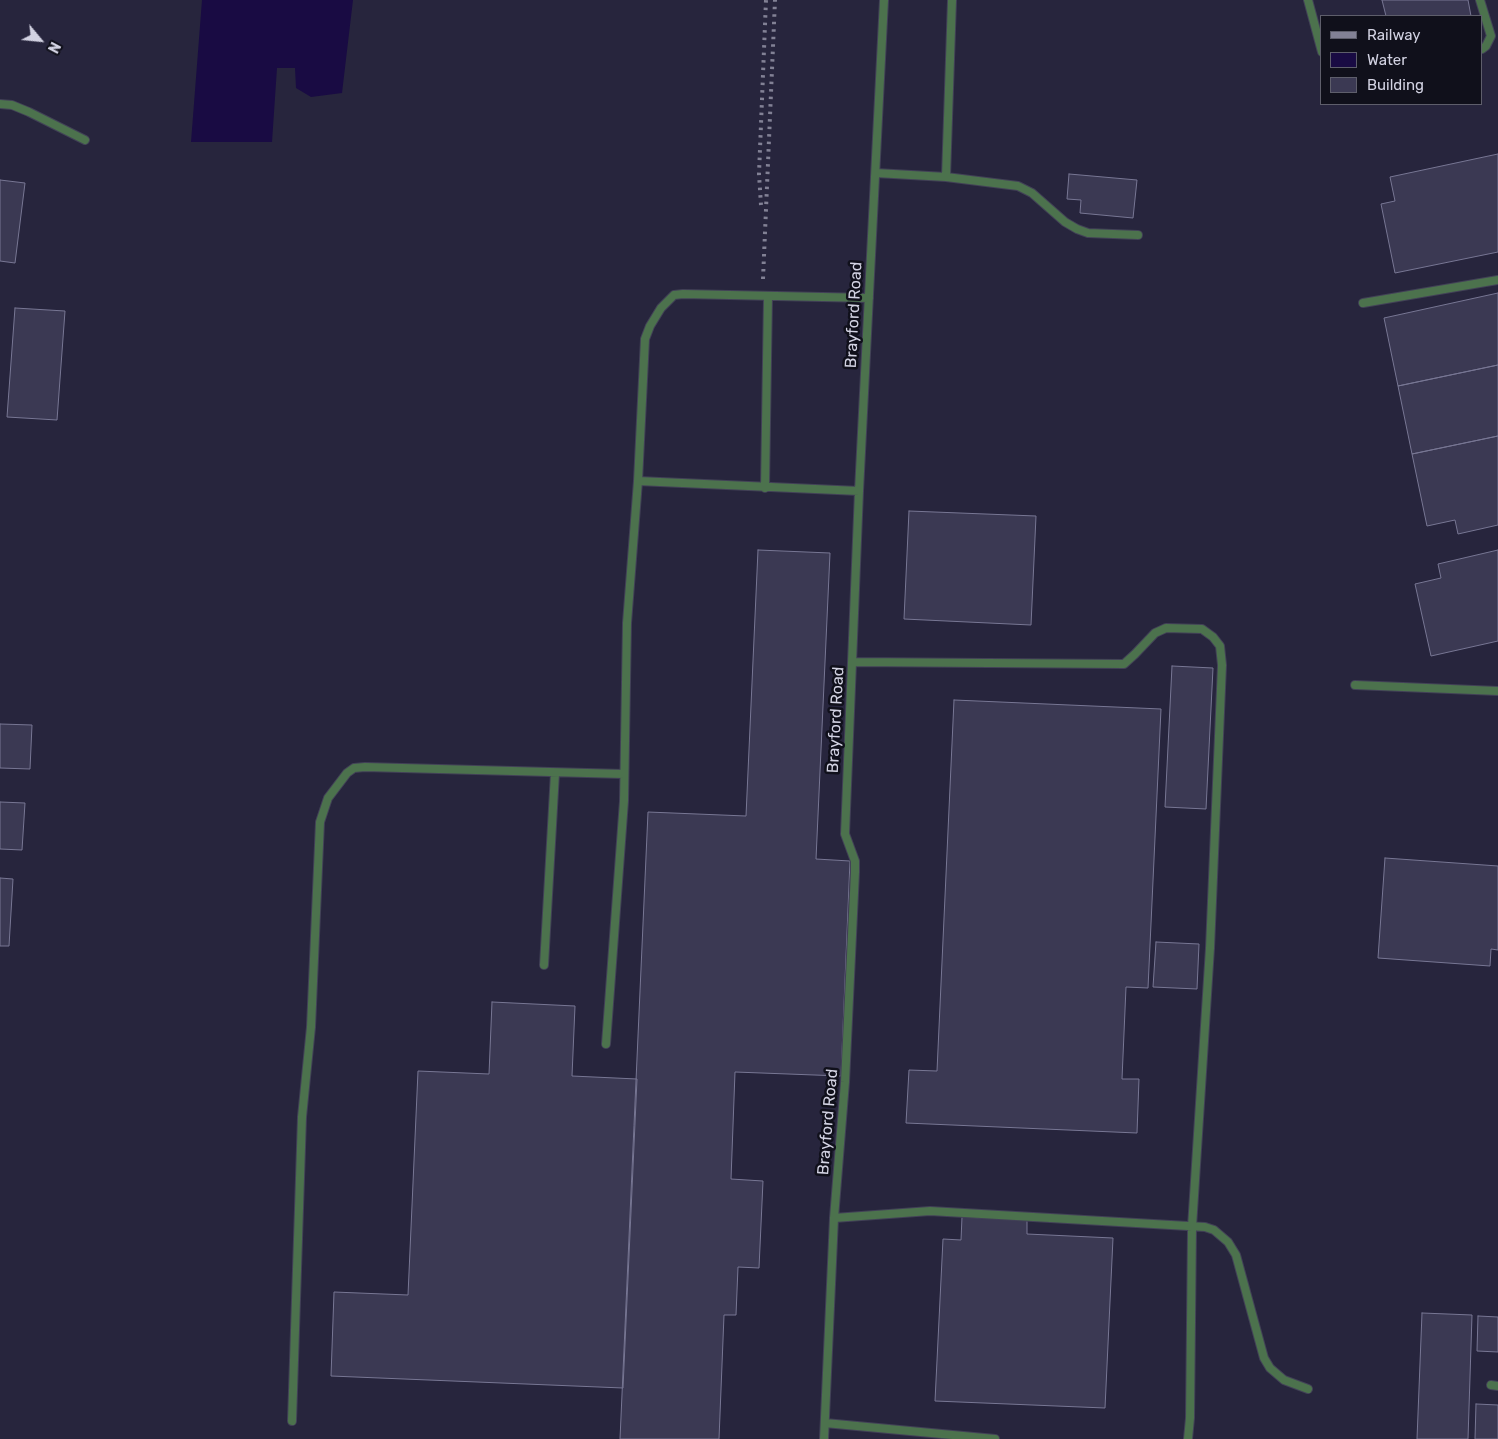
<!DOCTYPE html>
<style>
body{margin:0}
#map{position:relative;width:1498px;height:1439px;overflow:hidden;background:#27253d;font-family:Rubik,sans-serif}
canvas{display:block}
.legend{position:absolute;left:1320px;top:15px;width:162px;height:90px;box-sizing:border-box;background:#10101b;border:1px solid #5e5e6b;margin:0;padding:6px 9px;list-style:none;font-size:15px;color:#d2d2e2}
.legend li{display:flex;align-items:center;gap:10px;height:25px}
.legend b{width:25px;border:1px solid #5e5e6b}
.north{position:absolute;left:15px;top:15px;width:50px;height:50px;-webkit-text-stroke:4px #10101b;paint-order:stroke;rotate:118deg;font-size:14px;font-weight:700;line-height:20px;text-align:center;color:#d2d2e2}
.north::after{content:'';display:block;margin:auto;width:18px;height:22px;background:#d2d2e2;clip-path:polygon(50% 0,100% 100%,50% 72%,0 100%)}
</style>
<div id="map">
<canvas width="1498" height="1439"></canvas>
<ul class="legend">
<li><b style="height:6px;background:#828195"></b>Railway</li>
<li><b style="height:14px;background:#190b43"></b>Water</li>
<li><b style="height:14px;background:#3b3953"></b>Building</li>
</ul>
<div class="north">N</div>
</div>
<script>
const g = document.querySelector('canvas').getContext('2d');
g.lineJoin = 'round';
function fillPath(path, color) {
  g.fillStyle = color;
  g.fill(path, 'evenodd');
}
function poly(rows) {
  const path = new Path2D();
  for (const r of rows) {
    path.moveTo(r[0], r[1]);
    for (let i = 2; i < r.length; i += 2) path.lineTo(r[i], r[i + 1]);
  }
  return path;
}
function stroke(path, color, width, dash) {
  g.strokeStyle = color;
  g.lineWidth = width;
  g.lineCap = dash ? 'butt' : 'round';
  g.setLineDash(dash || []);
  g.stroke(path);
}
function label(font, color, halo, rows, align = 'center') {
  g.font = font + ' Rubik,sans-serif';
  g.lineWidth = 5;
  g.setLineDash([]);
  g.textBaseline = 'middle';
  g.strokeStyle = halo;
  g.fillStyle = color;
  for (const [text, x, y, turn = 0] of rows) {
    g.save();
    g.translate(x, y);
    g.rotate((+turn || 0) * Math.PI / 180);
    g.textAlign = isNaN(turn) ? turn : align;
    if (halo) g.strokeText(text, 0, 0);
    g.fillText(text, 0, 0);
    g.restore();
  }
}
const water = poly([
 [202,0,353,0,342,93,311,97,296,88,295,68,277,68,272,142,191,142]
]);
const building = poly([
 [1382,0,1468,0,1471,16,1386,16,1382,0],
 [1498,154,1498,252,1395,273,1381,204,1395,201,1390,177,1498,154],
 [1069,174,1137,180,1133,218,1080,213,1081,200,1067,199,1069,174],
 [0,180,25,183,15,263,0,261,0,180],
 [1498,293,1498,365,1398,386,1384,318,1498,293],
 [15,308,65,311,57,420,7,417,15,308],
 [1498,365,1498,436,1412,454,1398,386,1498,365],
 [1498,436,1498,525,1458,534,1455,520,1427,526,1412,454,1498,436],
 [909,511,1036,516,1031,625,904,619,909,511],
 [758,550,830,553,816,859,850,861,841,1076,735,1072,731,1179,763,1181,759,1268,738,1267,736,1315,724,1315,719,1439,620,1439,648,812,746,816,758,550],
 [1498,550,1498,641,1431,656,1415,584,1441,578,1438,564,1498,550],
 [1172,666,1213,668,1206,809,1165,807,1172,666],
 [954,700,1161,709,1148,988,1126,987,1122,1079,1139,1079,1137,1133,906,1123,909,1070,937,1071,954,700],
 [0,724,32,725,30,769,0,768,0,724],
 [0,802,25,803,22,850,0,849,0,802],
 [1385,858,1498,866,1498,950,1491,949,1490,966,1378,958,1385,858],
 [0,878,13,879,9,946,0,946,0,878],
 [1156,942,1199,944,1197,989,1153,987,1156,942],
 [492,1002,575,1006,572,1076,637,1079,623,1388,331,1376,334,1292,408,1295,418,1071,489,1074,492,1002],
 [962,1217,1027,1220,1027,1234,1113,1238,1105,1408,935,1401,943,1239,961,1240,962,1217],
 [1422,1313,1472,1315,1468,1439,1417,1439,1422,1313],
 [1478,1316,1498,1317,1498,1352,1477,1351,1478,1316],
 [1476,1404,1498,1405,1498,1439,1475,1439,1476,1404]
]);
const service = poly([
 [1308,0,1322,52],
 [1480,0,1491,36,1486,46,1482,49],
 [0,104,12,105,29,112,85,140],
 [876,173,946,177,1018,186,1032,193,1065,222,1077,229,1088,233,1138,235],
 [946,177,952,0],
 [1363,303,1498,280],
 [638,481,859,491],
 [765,488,768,296],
 [853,662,1124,664,1135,654,1155,633,1166,628,1202,629,1213,637,1220,646,1222,665,1210,948,1192,1227,1190,1418,1188,1439],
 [1355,685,1498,691],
 [544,965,555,773],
 [606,1044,624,801,627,623,638,481,645,339,650,326,661,308,674,295,683,294,869,298],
 [834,1218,930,1211,1205,1227,1214,1230,1228,1242,1236,1255,1264,1358,1270,1368,1284,1380,1308,1389],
 [1491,1385,1498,1386],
 [292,1421,302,1117,311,1027,320,822,328,798,347,773,354,768,365,767,624,774],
 [825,1423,995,1439],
 [824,1439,834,1218,845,1082,855,872,855,861,845,834,859,491,884,0]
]);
const rail = poly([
 [761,205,759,174,766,0],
 [763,279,775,0]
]);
const streetNames = [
 ["Brayford Road",854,315,-87],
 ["Brayford Road",836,720,-87],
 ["Brayford Road",828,1122,-85]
];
fillPath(water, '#190b43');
fillPath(building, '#3b3953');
stroke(building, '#787794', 1);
stroke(service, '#424157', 10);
stroke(service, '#4c724d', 8);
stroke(rail, '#828195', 4, [2.5, 5]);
label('16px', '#d2d2e2', '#10101b', streetNames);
</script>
